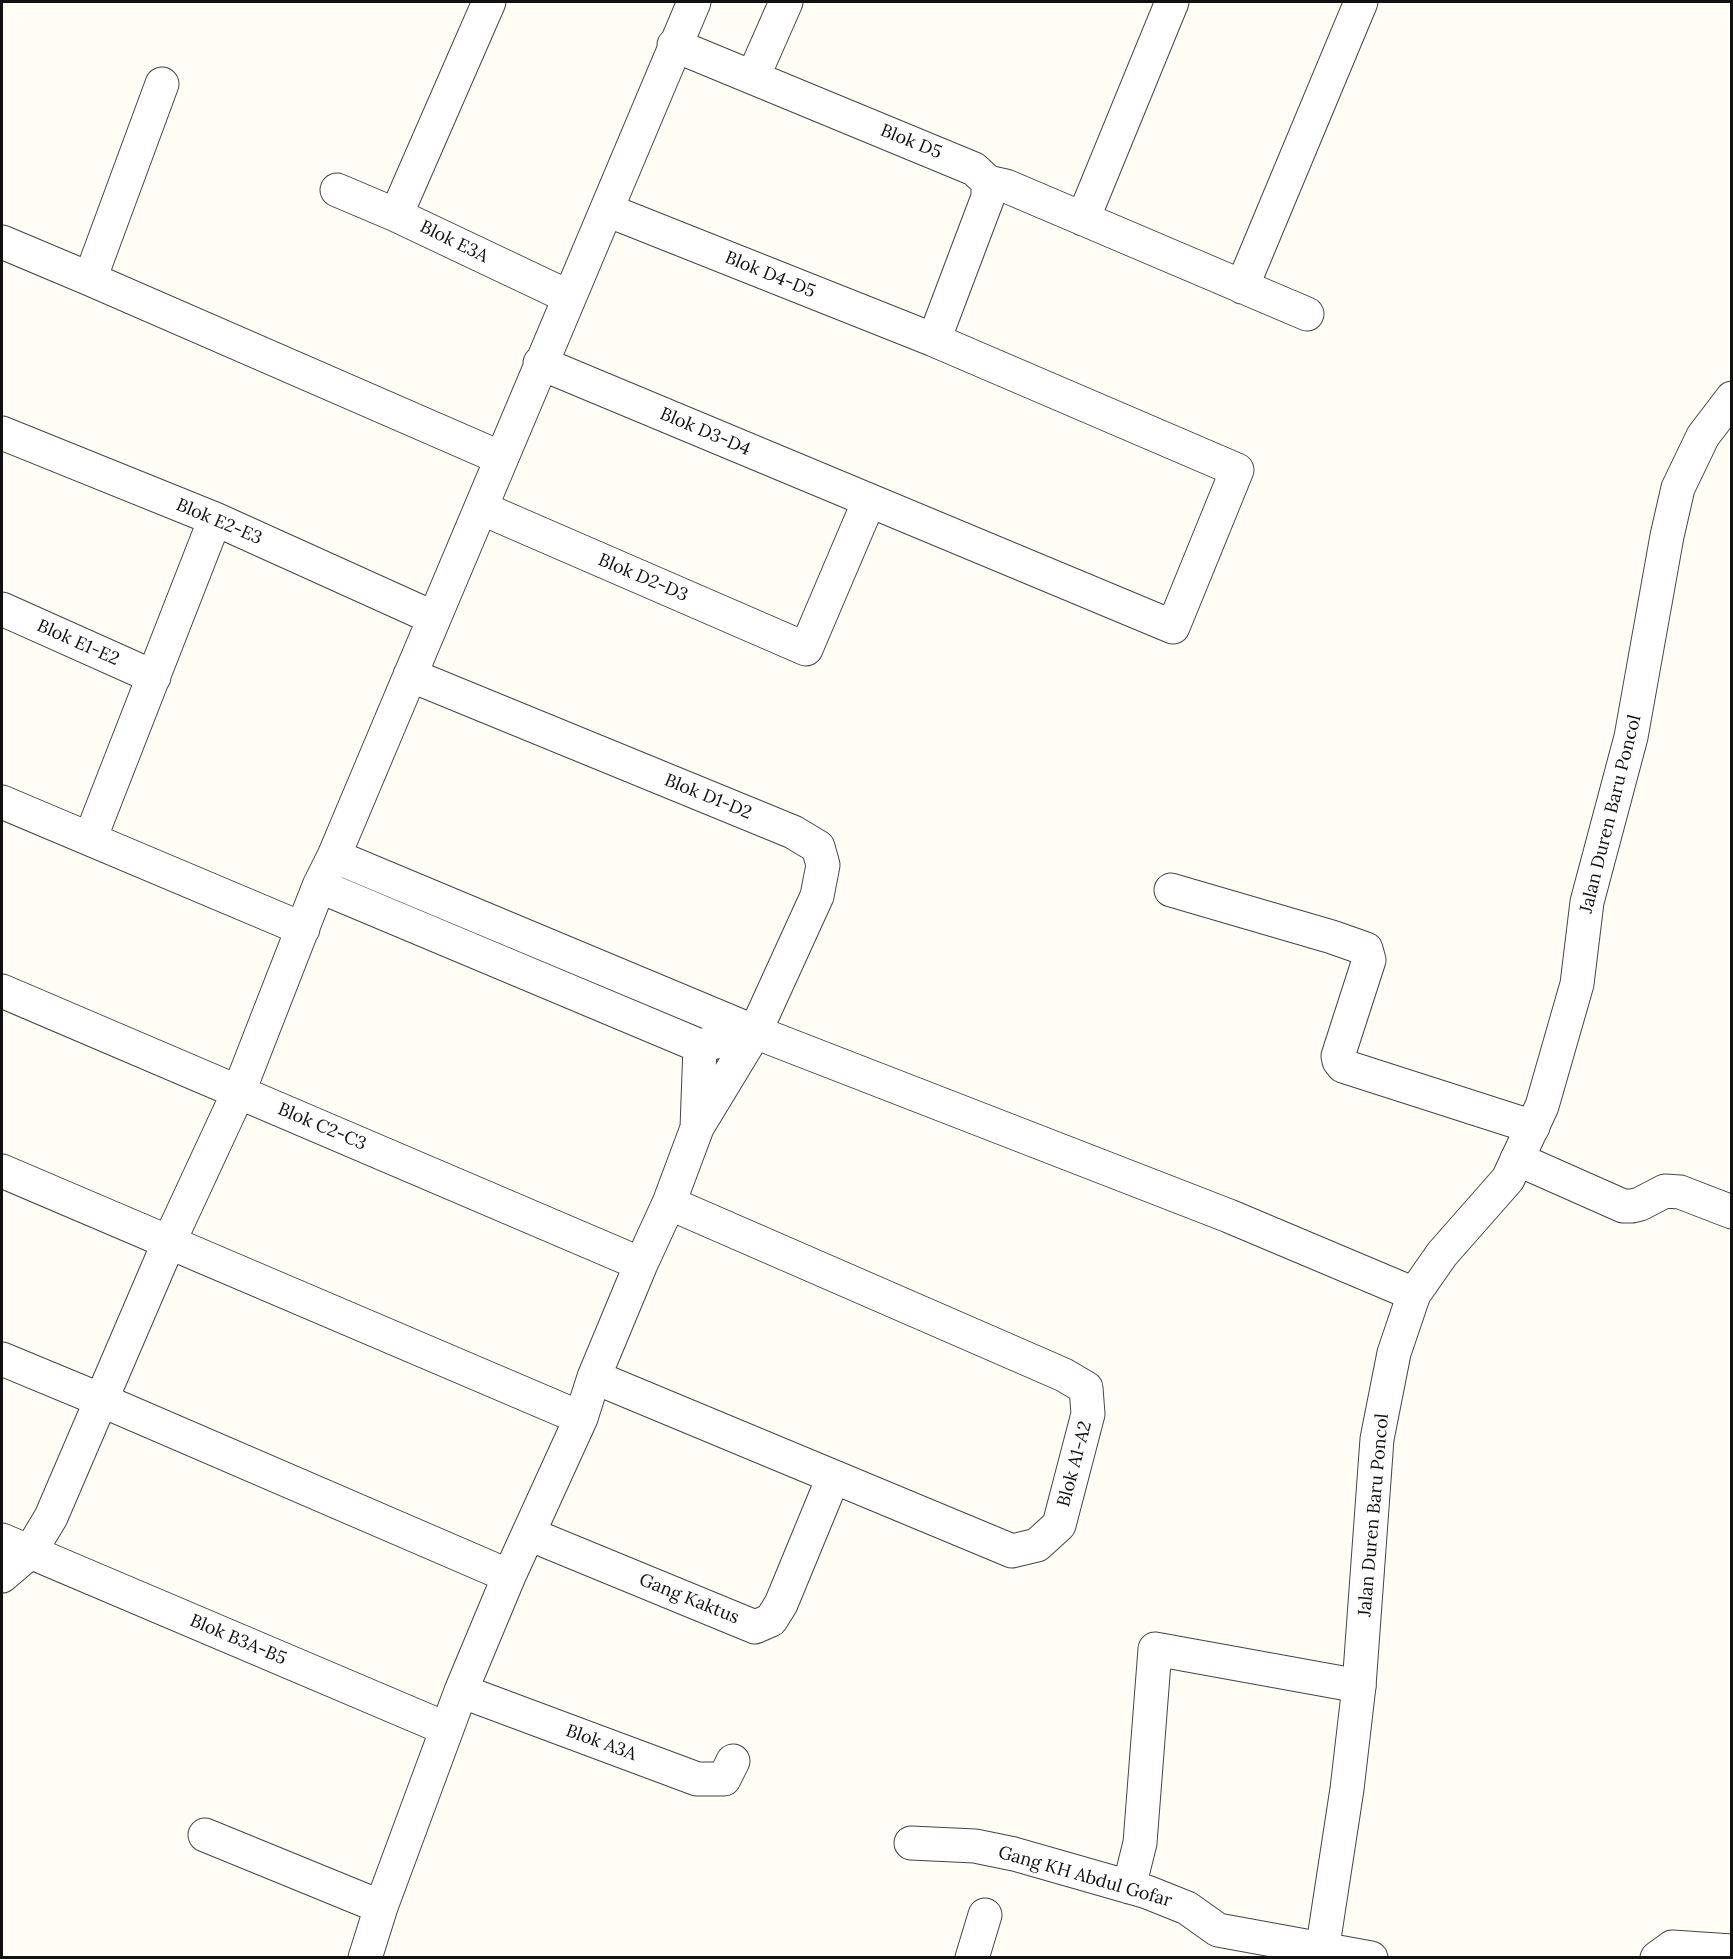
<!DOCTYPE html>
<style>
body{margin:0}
#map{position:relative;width:1733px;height:1959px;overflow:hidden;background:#fffdf5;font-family:Lora,serif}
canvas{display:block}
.frame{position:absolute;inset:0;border:3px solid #111;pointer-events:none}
</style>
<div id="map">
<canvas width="1733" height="1959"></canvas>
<div class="frame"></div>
</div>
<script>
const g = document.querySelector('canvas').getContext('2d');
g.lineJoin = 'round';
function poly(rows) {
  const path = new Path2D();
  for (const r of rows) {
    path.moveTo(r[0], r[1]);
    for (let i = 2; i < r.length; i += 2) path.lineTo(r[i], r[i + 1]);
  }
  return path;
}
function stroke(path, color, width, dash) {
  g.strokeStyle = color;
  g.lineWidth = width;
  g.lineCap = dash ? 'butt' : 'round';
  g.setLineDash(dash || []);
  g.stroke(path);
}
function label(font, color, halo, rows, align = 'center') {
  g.font = font + ' Lora,serif';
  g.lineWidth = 6;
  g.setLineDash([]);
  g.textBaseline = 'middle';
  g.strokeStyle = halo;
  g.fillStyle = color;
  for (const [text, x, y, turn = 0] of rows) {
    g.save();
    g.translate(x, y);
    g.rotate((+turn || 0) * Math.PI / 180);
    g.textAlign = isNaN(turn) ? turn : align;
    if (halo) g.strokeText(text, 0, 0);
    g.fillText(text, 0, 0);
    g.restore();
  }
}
const minor = poly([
 [674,45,974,169,988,182,988,197,934,340],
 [753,77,786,2],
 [988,182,1006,186,1307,314],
 [337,190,396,215,569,297],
 [396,215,489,2],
 [1083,219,1172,2],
 [2,242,90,279,501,458],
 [90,279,162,84],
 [1242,287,1361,2],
 [540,363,1173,627,1237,470,934,340,607,210],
 [2,433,215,519,434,618],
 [481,508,806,649,869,501],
 [2,609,154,677],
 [410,675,793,832,818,847,823,865,817,896,755,1032],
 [2,802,303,929],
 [90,839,215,519],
 [334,856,755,1032,698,1126],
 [319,886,700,1046,755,1032,1229,1216,1414,1294],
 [1171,890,1332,937,1366,949,1369,960,1338,1056,1339,1061,1343,1066,1533,1127],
 [2,991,641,1264],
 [1517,1159,1623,1206,1632,1206,1640,1204,1665,1191,1680,1192,1732,1212],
 [2,1171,581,1418],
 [2,1359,101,1400,509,1576],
 [594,1377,1012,1551,1037,1545,1059,1525,1088,1414,1086,1388,1064,1375,669,1203],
 [529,1534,755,1627,771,1620,781,1604,833,1478],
 [2,1540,447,1729],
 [2,1576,30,1552,51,1517,169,1242,239,1091,319,886,334,856,694,2],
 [461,1691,697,1779,724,1779,733,1761],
 [205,1835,381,1907],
 [911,1843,975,1846,1014,1854,1147,1892,1187,1908,1218,1930,1371,1958],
 [1129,1887,1140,1843,1155,1649,1359,1686],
 [365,1958,381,1907,461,1691,509,1576,581,1418,594,1377,641,1264,669,1203,697,1128,700,1046],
 [972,1958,985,1915],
 [1657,1958,1672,1947,1732,1951]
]);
const tertiary = poly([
 [1321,1958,1347,1789,1359,1686,1377,1439,1394,1353,1414,1294,1442,1254,1508,1179,1542,1106,1577,984,1587,902,1631,737,1667,536,1678,488,1703,436,1732,398]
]);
const streetNames = [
 ["Blok D5",911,142,22],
 ["Blok E3A",454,242,26],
 ["Blok D4-D5",770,275,22],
 ["Blok D3-D4",705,432,23],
 ["Blok E2-E3",219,522,23],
 ["Blok D2-D3",643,578,23],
 ["Blok E1-E2",78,643,24],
 ["Blok D1-D2",708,797,22],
 ["Jalan Duren Baru Poncol",1611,814,-76],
 ["Blok C2-C3",322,1127,23],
 ["Blok A1-A2",1075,1464,-75],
 ["Jalan Duren Baru Poncol",1374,1515,-85],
 ["Gang Kaktus",689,1599,22],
 ["Blok B3A-B5",238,1640,23],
 ["Blok A3A",601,1743,20],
 ["Gang KH Abdul Gofar",1085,1877,16]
];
stroke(minor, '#444', 35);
stroke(tertiary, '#444', 35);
stroke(minor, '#fff', 33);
stroke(tertiary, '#fff', 33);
label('18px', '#111', '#fff', streetNames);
</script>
